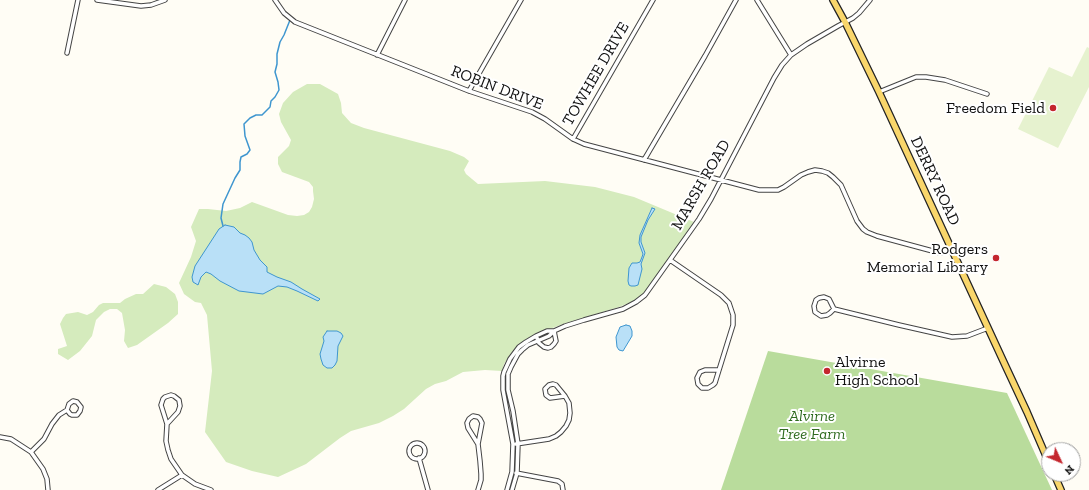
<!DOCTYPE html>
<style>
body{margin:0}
#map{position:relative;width:1089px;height:490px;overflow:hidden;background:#fffdf5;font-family:"Zilla Slab",serif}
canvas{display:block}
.north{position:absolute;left:1041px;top:442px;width:40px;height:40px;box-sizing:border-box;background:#fff;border:1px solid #a0a0a0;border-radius:50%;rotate:134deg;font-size:11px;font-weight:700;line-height:16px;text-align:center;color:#111}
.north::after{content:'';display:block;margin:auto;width:14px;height:18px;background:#c4262e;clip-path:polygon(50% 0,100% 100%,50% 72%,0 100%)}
</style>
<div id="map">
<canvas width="1089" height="490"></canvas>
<div class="north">N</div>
</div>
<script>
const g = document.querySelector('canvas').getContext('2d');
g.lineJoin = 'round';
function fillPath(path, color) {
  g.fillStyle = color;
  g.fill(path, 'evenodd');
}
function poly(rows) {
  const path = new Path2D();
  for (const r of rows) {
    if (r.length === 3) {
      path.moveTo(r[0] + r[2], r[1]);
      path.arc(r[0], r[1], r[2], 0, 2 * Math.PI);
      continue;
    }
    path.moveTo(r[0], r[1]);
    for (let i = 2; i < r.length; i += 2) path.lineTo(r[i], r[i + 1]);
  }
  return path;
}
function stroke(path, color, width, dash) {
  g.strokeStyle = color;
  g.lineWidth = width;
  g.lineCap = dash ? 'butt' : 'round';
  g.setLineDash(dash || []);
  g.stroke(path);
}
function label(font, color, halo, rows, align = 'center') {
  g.font = font + ' "Zilla Slab",serif';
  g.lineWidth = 4;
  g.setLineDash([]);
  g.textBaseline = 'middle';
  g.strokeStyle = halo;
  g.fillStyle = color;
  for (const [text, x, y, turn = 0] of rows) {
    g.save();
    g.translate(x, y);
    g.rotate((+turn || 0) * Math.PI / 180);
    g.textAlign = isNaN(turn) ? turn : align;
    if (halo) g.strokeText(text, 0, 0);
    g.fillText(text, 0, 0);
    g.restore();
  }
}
const green = poly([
 [307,84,320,84,338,94,341,103,342,113,351,123,364,128,450,151,464,157,469,161,464,170,466,174,478,184,545,181,595,187,634,197,694,222,669,259,642,296,636,300,619,307,563,324,534,335,525,340,512,352,504,364,502,371,485,370,463,372,446,381,435,384,426,389,404,409,393,416,379,423,351,431,340,438,306,464,278,477,252,471,226,462,205,432,212,371,207,315,201,303,195,302,184,294,179,283,191,257,196,241,191,227,199,209,208,209,226,211,240,208,252,202,288,215,297,216,304,215,309,212,312,207,314,199,313,191,313,187,309,182,282,172,278,164,278,157,289,146,291,140,281,122,279,114,283,103,293,92],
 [154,284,166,287,175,294,178,302,178,314,168,323,137,345,128,348,124,341,125,330,122,313,117,309,110,309,104,312,96,320,92,336,80,351,68,360,58,354,58,349,67,346,60,324,63,318,66,314,78,312,87,315,93,312,99,305,103,303,120,303,125,299,136,294,143,294]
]);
const forest = poly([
 [768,351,1007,393,1052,490,721,490]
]);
const pitch = poly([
 [1087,47,1089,48,1089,87,1058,148,1018,129,1049,67,1072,77]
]);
const water = poly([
 [652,208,655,209,648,220,641,237,641,242,645,253,641,264,642,269,638,285,635,286,631,286,629,285,628,281,629,268,632,263,637,263,640,262,642,257,643,254,639,243,640,235,652,208],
 [225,225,234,227,240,233,245,235,249,238,252,242,254,250,260,260,267,267,267,272,277,277,291,282,302,289,320,299,318,301,297,291,287,287,278,286,263,294,239,291,220,281,211,274,206,272,201,277,198,285,193,282,192,277,195,266,219,229,225,225],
 [626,325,630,326,632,331,632,336,623,351,619,350,617,347,616,337,620,327,626,325],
 [327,331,337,331,341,333,343,336,338,346,337,361,335,365,332,368,327,368,323,365,321,359,320,354,324,341,323,337,327,331]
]);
const stream = poly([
 [223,226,221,218,223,204,235,178,240,170,240,162,241,157,247,154,250,150,245,136,244,124,250,118,256,115,262,115,270,107,271,101,275,97,279,90,278,82,275,72,277,64,277,54,280,42,284,35,290,20]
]);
const minor = poly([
 [97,0,141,6,151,5,165,0],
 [275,0,284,13,295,22,469,91,532,112,545,119,573,139,584,144,759,190,778,190,784,187,801,175,808,172,815,170,822,171,828,173,833,177,841,185,857,221,863,229,867,232,877,236,940,253,952,250],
 [757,0,791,55],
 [67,53,78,0],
 [377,55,405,0],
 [469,91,521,0],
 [879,92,911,79,916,77,926,77,945,80,987,94],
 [573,139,653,0],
 [644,160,705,56,736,0],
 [670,260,721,295,729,303,733,315,733,325,719,370,715,383,713,385,708,388,702,388,698,384,697,378,700,372,705,370,719,370],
 [834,309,830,313,827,315,821,316,815,312,814,306,816,300,819,298,824,297,829,299,834,309,899,325,952,337,967,336,988,328],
 [537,338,539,343,544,347,548,348,551,347,554,344,556,341,554,331],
 [167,424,178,412,180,406,179,400,174,396,171,395,165,397,163,399,161,405,167,424,166,441,168,450,171,459,182,475,195,484,211,490],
 [0,437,11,439,31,452,43,469,47,479,48,490],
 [417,451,8],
 [478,444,482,423,480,419,478,417,473,416,469,419,467,423,468,428,478,444,480,461,481,474,481,480,478,490],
 [516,444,549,439,556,436,561,432,566,426,569,420,570,413,569,403,565,396,556,385,553,384,549,385,545,389,546,395,550,398,565,396],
 [31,452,44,439,52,424,59,415,67,410,70,414,72,415,77,415,80,411,81,407,77,402,73,401,69,404,67,410],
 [419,458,428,490],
 [516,473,558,481,562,484,563,490],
 [158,490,182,475],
 [507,490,512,472,513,444,503,390,503,376,504,372,510,359,519,347,526,342,536,336,547,331,554,331],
 [512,490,517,473,518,444,513,411,508,390,508,374,511,367,518,354,522,350,528,345,549,336,554,331,565,326,584,320,623,309,636,302,645,295,699,219,711,199,774,78,782,65,791,55,807,44,838,26,853,18,859,13,870,0]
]);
const primary = poly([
 [833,0,845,22,879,92,1006,367,1027,412,1049,463],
 [1054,474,1061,490]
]);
const markers = [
 [1053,108,4,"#c4262e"],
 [996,258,4,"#c4262e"],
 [827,371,4,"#c4262e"]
];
const streetNames = [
 ["TOWHEE DRIVE",596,74,-60],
 ["ROBIN DRIVE",497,88,21],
 ["DERRY ROAD",935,181,65],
 ["MARSH ROAD",701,185,-60]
];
const poiNames = [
 ["Freedom Field",1045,108],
 ["Rodgers",988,249],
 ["Memorial Library",988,267],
 ["Alvirne",835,362,"left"],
 ["High School",835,380,"left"]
];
const parkNames = [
 ["Alvirne",812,416],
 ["Tree Farm",812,434]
];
fillPath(green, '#d5ebbd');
fillPath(forest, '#b9dc9c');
fillPath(pitch, '#e6f2cf');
fillPath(water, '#b9e0f7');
stroke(water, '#3f96cf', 1);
stroke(stream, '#3f96cf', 1.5);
stroke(minor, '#444', 5.5);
stroke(primary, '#222', 8);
stroke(minor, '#fff', 3.5);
stroke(primary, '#f9d66b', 5.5);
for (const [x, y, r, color] of markers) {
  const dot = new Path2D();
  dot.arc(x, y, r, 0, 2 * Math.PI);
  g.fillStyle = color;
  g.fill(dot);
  stroke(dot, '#fff', 1.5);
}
label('16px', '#111', '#fff', streetNames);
label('16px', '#111', '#fff', poiNames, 'right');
label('italic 16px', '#2f6b1f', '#fff', parkNames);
</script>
